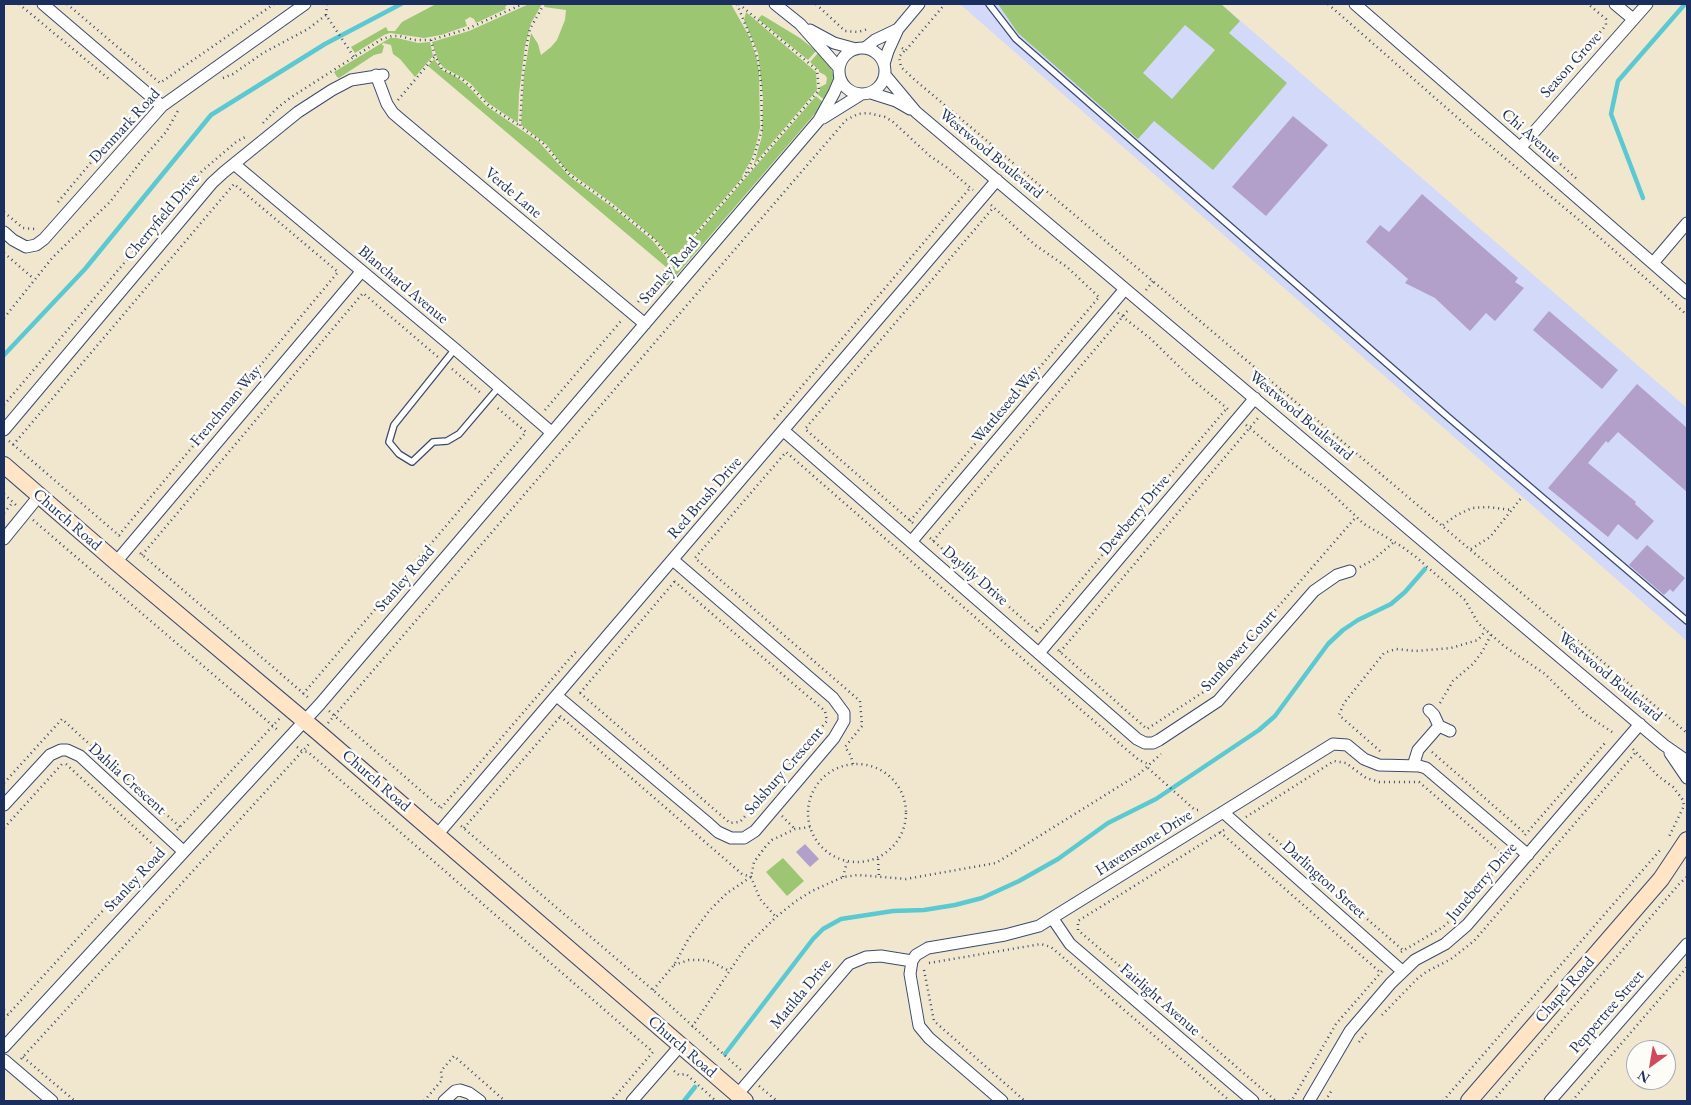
<!DOCTYPE html>
<style>
body{margin:0}
#map{position:relative;width:1691px;height:1105px;overflow:hidden;background:#f1e7ce;font-family:"EB Garamond",serif}
canvas{display:block}
.frame{position:absolute;inset:0;border:5px solid #1b2f5e;pointer-events:none}
.north{position:absolute;left:1626px;top:1040px;width:50px;height:50px;box-sizing:border-box;background:#fdfcf7;border:1px solid #a3aaba;border-radius:50%;rotate:212deg;font-size:14px;font-weight:700;line-height:20px;text-align:center;color:#1b2f5e}
.north::after{content:'';display:block;margin:auto;width:18px;height:22px;background:#d1495b;clip-path:polygon(50% 0,100% 100%,50% 72%,0 100%)}
</style>
<div id="map">
<canvas width="1691" height="1105"></canvas>
<div class="frame"></div>
<div class="north">N</div>
</div>
<script>
const g = document.querySelector('canvas').getContext('2d');
g.lineJoin = 'round';
function fillPath(path, color) {
  g.fillStyle = color;
  g.fill(path, 'evenodd');
}
function poly(rows) {
  const path = new Path2D();
  for (const r of rows) {
    if (r.length === 3) {
      path.moveTo(r[0] + r[2], r[1]);
      path.arc(r[0], r[1], r[2], 0, 2 * Math.PI);
      continue;
    }
    path.moveTo(r[0], r[1]);
    for (let i = 2; i < r.length; i += 2) path.lineTo(r[i], r[i + 1]);
  }
  return path;
}
function stroke(path, color, width, dash) {
  g.strokeStyle = color;
  g.lineWidth = width;
  g.lineCap = dash ? 'butt' : 'round';
  g.setLineDash(dash || []);
  g.stroke(path);
}
function label(font, color, halo, rows, align = 'center') {
  g.font = font + ' "EB Garamond",serif';
  g.lineWidth = 5;
  g.setLineDash([]);
  g.textBaseline = 'middle';
  g.strokeStyle = halo;
  g.fillStyle = color;
  for (const [text, x, y, turn = 0] of rows) {
    g.save();
    g.translate(x, y);
    g.rotate((+turn || 0) * Math.PI / 180);
    g.textAlign = isNaN(turn) ? turn : align;
    if (halo) g.strokeText(text, 0, 0);
    g.fillText(text, 0, 0);
    g.restore();
  }
}
const built = poly([
 [960,4,1221,4,1687,408,1687,641]
]);
const green = poly([
 [436,4,508,4,505,7,506,9,476,23,474,19,470,17,465,20,467,26,441,35,424,38,390,33,384,35,355,53,351,47,386,27,388,31,395,31,402,22],
 [529,4,542,4,531,23,525,46,519,94,518,123,488,103,470,83,461,77,444,68,438,61,432,42,469,31],
 [546,4,731,4,749,36,756,56,759,71,760,128,755,149,751,160,742,176,743,177,672,260,659,243,647,232,612,203,566,170,546,144,521,125,524,74,531,33,538,44,541,55,551,47,557,40,565,20,566,10,544,7],
 [998,4,1221,4,1240,21,1229,33,1287,83,1213,170,1154,121,1138,139,1018,33],
 [1185,25,1215,50,1172,99,1143,73],
 [746,12,816,72,817,90,754,164,762,136,763,98,758,53,744,20],
 [762,15,800,38,816,51,808,60,758,19],
 [390,38,397,38,418,43,430,42,433,56,415,77,400,59,393,54,391,45,383,43,382,45,384,46,382,53,374,55,339,78,337,77,334,72],
 [818,53,831,68,833,74,834,80,826,101,817,94,820,90,820,87,826,84,827,78,825,75,819,72,819,70,810,62],
 [434,59,442,70,455,76,468,86,485,105,539,142,570,177,612,207,652,240,670,262,666,267,428,66],
 [816,96,824,103,668,285,666,285,658,280],
 [783,858,804,881,787,896,766,872]
]);
const stream = poly([
 [1643,198,1611,114,1618,81,1685,4],
 [4,355,85,269,211,115,325,44,401,4],
 [725,1054,813,939,823,929,841,919,893,911,924,910,955,905,982,898,1019,881,1058,859,1108,823,1156,799,1259,730,1275,716,1328,644,1343,630,1358,620,1391,604,1405,592,1425,569],
 [684,1101,695,1087]
]);
const building = poly([
 [1293,116,1328,145,1266,216,1232,187],
 [1422,194,1518,278,1515,282,1524,288,1495,321,1486,313,1470,331,1435,298,1405,283,1408,279,1366,242,1380,225,1389,232],
 [1549,311,1618,370,1602,389,1533,330],
 [1637,384,1687,428,1687,492,1618,432,1608,443,1606,441,1588,463,1636,502,1635,504,1654,521,1637,540,1618,524,1608,537,1548,488],
 [1647,545,1685,578,1673,592,1670,589,1664,595,1629,565],
 [805,844,819,859,810,867,796,852]
]);
const path = poly([
 [19,4,110,80],
 [67,4,160,83,274,4],
 [544,4,530,29,527,43,523,73,520,126,543,143,570,175,604,199,655,240,672,262],
 [737,4,754,46,758,61,761,83,762,129,754,157,746,173],
 [816,4,845,31,858,32,868,29],
 [1328,4,1475,133,1591,230,1687,315],
 [326,15,327,4],
 [431,40,435,56,442,69,462,79,474,90,489,106,520,126],
 [902,48,905,50,899,57,901,67,915,80,1687,733],
 [906,50,945,4],
 [223,78,233,74,263,53,308,29,326,15,354,57],
 [1549,94,1606,25,1606,19,1588,4],
 [398,100,435,56],
 [263,123,276,109,290,98,382,39,392,36,400,36,414,40,431,40,467,29,523,4],
 [1538,144,1577,179],
 [58,202,139,105,137,103],
 [991,205,1035,245,1067,267,1101,299],
 [4,212,23,228,35,229],
 [4,253,34,279],
 [1146,290,1153,281],
 [638,302,819,90,817,70,739,4],
 [1118,313,1151,339,1193,380,1229,410],
 [4,318,53,257,110,202,145,156,166,132,179,109],
 [452,369,482,394],
 [1274,399,1282,390],
 [4,405,202,171,236,142,247,136],
 [545,410,621,321],
 [774,419,970,188],
 [1246,425,1284,457,1326,488,1364,524,1401,546,1416,557,1465,600,1478,623,1504,646,1545,674,1585,714,1615,734],
 [9,441,122,538],
 [13,445,234,184,338,272,119,535],
 [4,494,16,505],
 [4,513,13,502],
 [33,520,279,731],
 [910,521,1099,297],
 [913,523,805,429,993,208],
 [1443,525,1457,515,1472,508,1488,507,1512,510],
 [930,538,1039,633],
 [933,541,1129,309],
 [1471,549,1490,537,1522,497],
 [140,553,310,699],
 [142,555,363,293,438,357],
 [1360,567,1373,560,1394,542],
 [1037,632,1227,408],
 [1058,650,1147,729,1205,691,1356,517],
 [1060,652,1258,418],
 [580,693,730,823,740,822,827,721,825,711,674,581],
 [580,693,675,581],
 [303,694,526,432,495,406],
 [1440,703,1453,681,1473,664,1482,652,1491,635],
 [329,711,442,809],
 [560,716,742,874,751,877,760,899,776,917],
 [328,723,846,120,858,114,868,113,885,117,892,121,930,156,946,167,973,190],
 [297,747,302,751,308,752,653,1052,611,1101],
 [1633,749,1658,776,1673,787,1683,800,1684,806,1668,839],
 [1380,751,1339,715,1344,703,1384,653,1396,649,1416,651,1451,648,1478,640,1486,630],
 [1432,752,1526,834],
 [66,764,159,850],
 [853,764,851,756,845,747,862,726,860,701,695,558,786,452,1127,750,1139,760,1150,765],
 [857,813,49],
 [1148,768,1195,810,1201,810],
 [4,783,62,719,180,827],
 [441,808,577,650],
 [782,816,795,829],
 [1246,817,1334,761,1346,763,1366,778,1379,782,1419,782,1506,857],
 [461,826,653,990,742,1071],
 [4,828,62,764],
 [464,828,560,717],
 [177,830,280,718],
 [1224,830,1078,921,1078,930,1276,1101],
 [1220,832,1381,973],
 [1269,834,1404,951],
 [1525,835,1605,743],
 [878,859,879,877],
 [843,877,847,862],
 [1401,952,1443,927,1454,917,1507,857],
 [929,963,1041,944,1051,947,1230,1101],
 [674,965,689,960,705,960,714,963,729,971],
 [924,970,934,1021,1025,1101],
 [653,990,674,965,689,938,709,911,727,893,751,877,754,862,766,846,772,840,795,829,810,827],
 [4,1010,8,1014],
 [1382,1015,1417,979,1426,972,1451,959,1474,941,1636,752],
 [4,1019,161,847],
 [692,1027,745,948,776,917,796,901,812,891,843,877,858,875,906,879,996,863,1139,774,1161,754],
 [1359,1042,1368,1031],
 [23,1057,75,1101],
 [21,1059,309,744],
 [674,1071,679,1075,686,1074,716,1101],
 [759,1086,777,1101],
 [424,1101,442,1080,441,1071,454,1056,505,1101],
 [1289,1101,1292,1100,1336,1024,1383,970],
 [1325,1101,1332,1090],
 [1443,1101,1661,849],
 [1493,1101,1680,883,1687,877],
 [1572,1101,1687,967]
]);
const lane = poly([
 [989,4,1016,39,1448,417,1687,621],
 [455,349,394,425,389,442,399,454,412,462,433,442,447,441,459,434,499,387]
]);
const street = poly([
 [43,4,162,106],
 [775,4,800,24,839,68],
 [1355,4,1687,293],
 [1615,4,1633,19],
 [810,30,834,43,856,49],
 [862,71,23],
 [865,48,875,40,898,29],
 [884,64,888,51,898,29,919,4],
 [376,75,387,104,393,113,400,119,645,324],
 [885,75,916,112,1664,745,1687,761],
 [871,93,896,101,910,109],
 [823,118,860,95],
 [1520,148,1647,4],
 [234,164,455,349,551,432],
 [4,232,13,240,26,247,36,245,44,239,162,106,305,4],
 [1653,263,1687,223],
 [4,430,212,183,224,172,298,112,332,90,351,80,383,75],
 [784,431,1137,739,1145,743,1153,743,1159,740,1218,701,1314,591,1337,575,1350,571],
 [4,539,39,496],
 [911,542,1125,289],
 [116,562,361,272],
 [1039,653,1255,398],
 [557,696,709,824,718,832,731,838,744,838,755,831,834,738,844,721,844,713,833,698,673,560],
 [1429,710,1434,715,1439,726,1450,731],
 [1670,753,1687,778],
 [1413,766,1418,750,1439,726],
 [4,805,50,755,61,750,67,750,80,756,183,851],
 [1224,813,1402,971],
 [437,835,997,180],
 [1053,919,1070,944,1253,1101],
 [4,1047,320,704,819,120,834,93,840,79],
 [4,1060,52,1101],
 [737,1095,849,964,866,957,881,956,912,961],
 [444,1101,455,1091,460,1090,469,1093,480,1101],
 [632,1101,680,1046],
 [1002,1101,929,1038,919,1026,910,974,912,961,916,955,928,948,1005,935,1039,926,1333,744,1347,745,1364,759,1379,765,1419,766,1426,768,1528,855],
 [1309,1101,1350,1031,1391,983,1415,960,1445,944,1467,925,1640,724],
 [1550,1101,1687,944]
]);
const secondary = poly([
 [4,465,116,562,319,733,745,1101],
 [1469,1101,1661,879,1687,840]
]);
const streetNames = [
 ["Season Grove",1571,65,-48],
 ["Denmark Road",125,126,-47],
 ["Chi Avenue",1531,136,41],
 ["Westwood Boulevard",991,154,40],
 ["Verde Lane",513,193,40],
 ["Cherryfield Drive",162,217,-50],
 ["Stanley Road",669,271,-49],
 ["Blanchard Avenue",403,285,40],
 ["Wattleseed Way",1006,405,-50],
 ["Frenchman Way",226,406,-50],
 ["Westwood Boulevard",1301,416,40],
 ["Red Brush Drive",705,498,-49],
 ["Dewberry Drive",1135,515,-50],
 ["Church Road",67,520,41],
 ["Daylily Drive",975,576,41],
 ["Stanley Road",405,579,-49],
 ["Sunflower Court",1239,651,-48],
 ["Westwood Boulevard",1610,677,40],
 ["Solsbury Crescent",784,771,-49],
 ["Dahlia Crescent",127,779,42],
 ["Church Road",376,781,41],
 ["Havenstone Drive",1144,843,-32],
 ["Stanley Road",135,880,-47],
 ["Darlington Street",1324,880,42],
 ["Juneberry Drive",1482,882,-49],
 ["Chapel Road",1565,990,-49],
 ["Matilda Drive",801,994,-50],
 ["Fairlight Avenue",1160,1000,41],
 ["Peppertree Street",1607,1012,-49],
 ["Church Road",682,1047,41]
];
fillPath(built, '#d2d9f9');
fillPath(green, '#9cc672');
stroke(stream, '#5bc9d1', 4.5);
fillPath(building, '#b2a0ca');
stroke(lane, '#3b4b6f', 8);
stroke(street, '#3b4b6f', 13);
stroke(secondary, '#3b4b6f', 18);
stroke(path, '#3b4b6f', 2.5, [1, 4]);
stroke(lane, '#fff', 5.5);
stroke(street, '#fff', 11);
stroke(secondary, '#ffe4c6', 16);
label('16px', '#1b2f5e', '#fdfcf7', streetNames);
</script>
